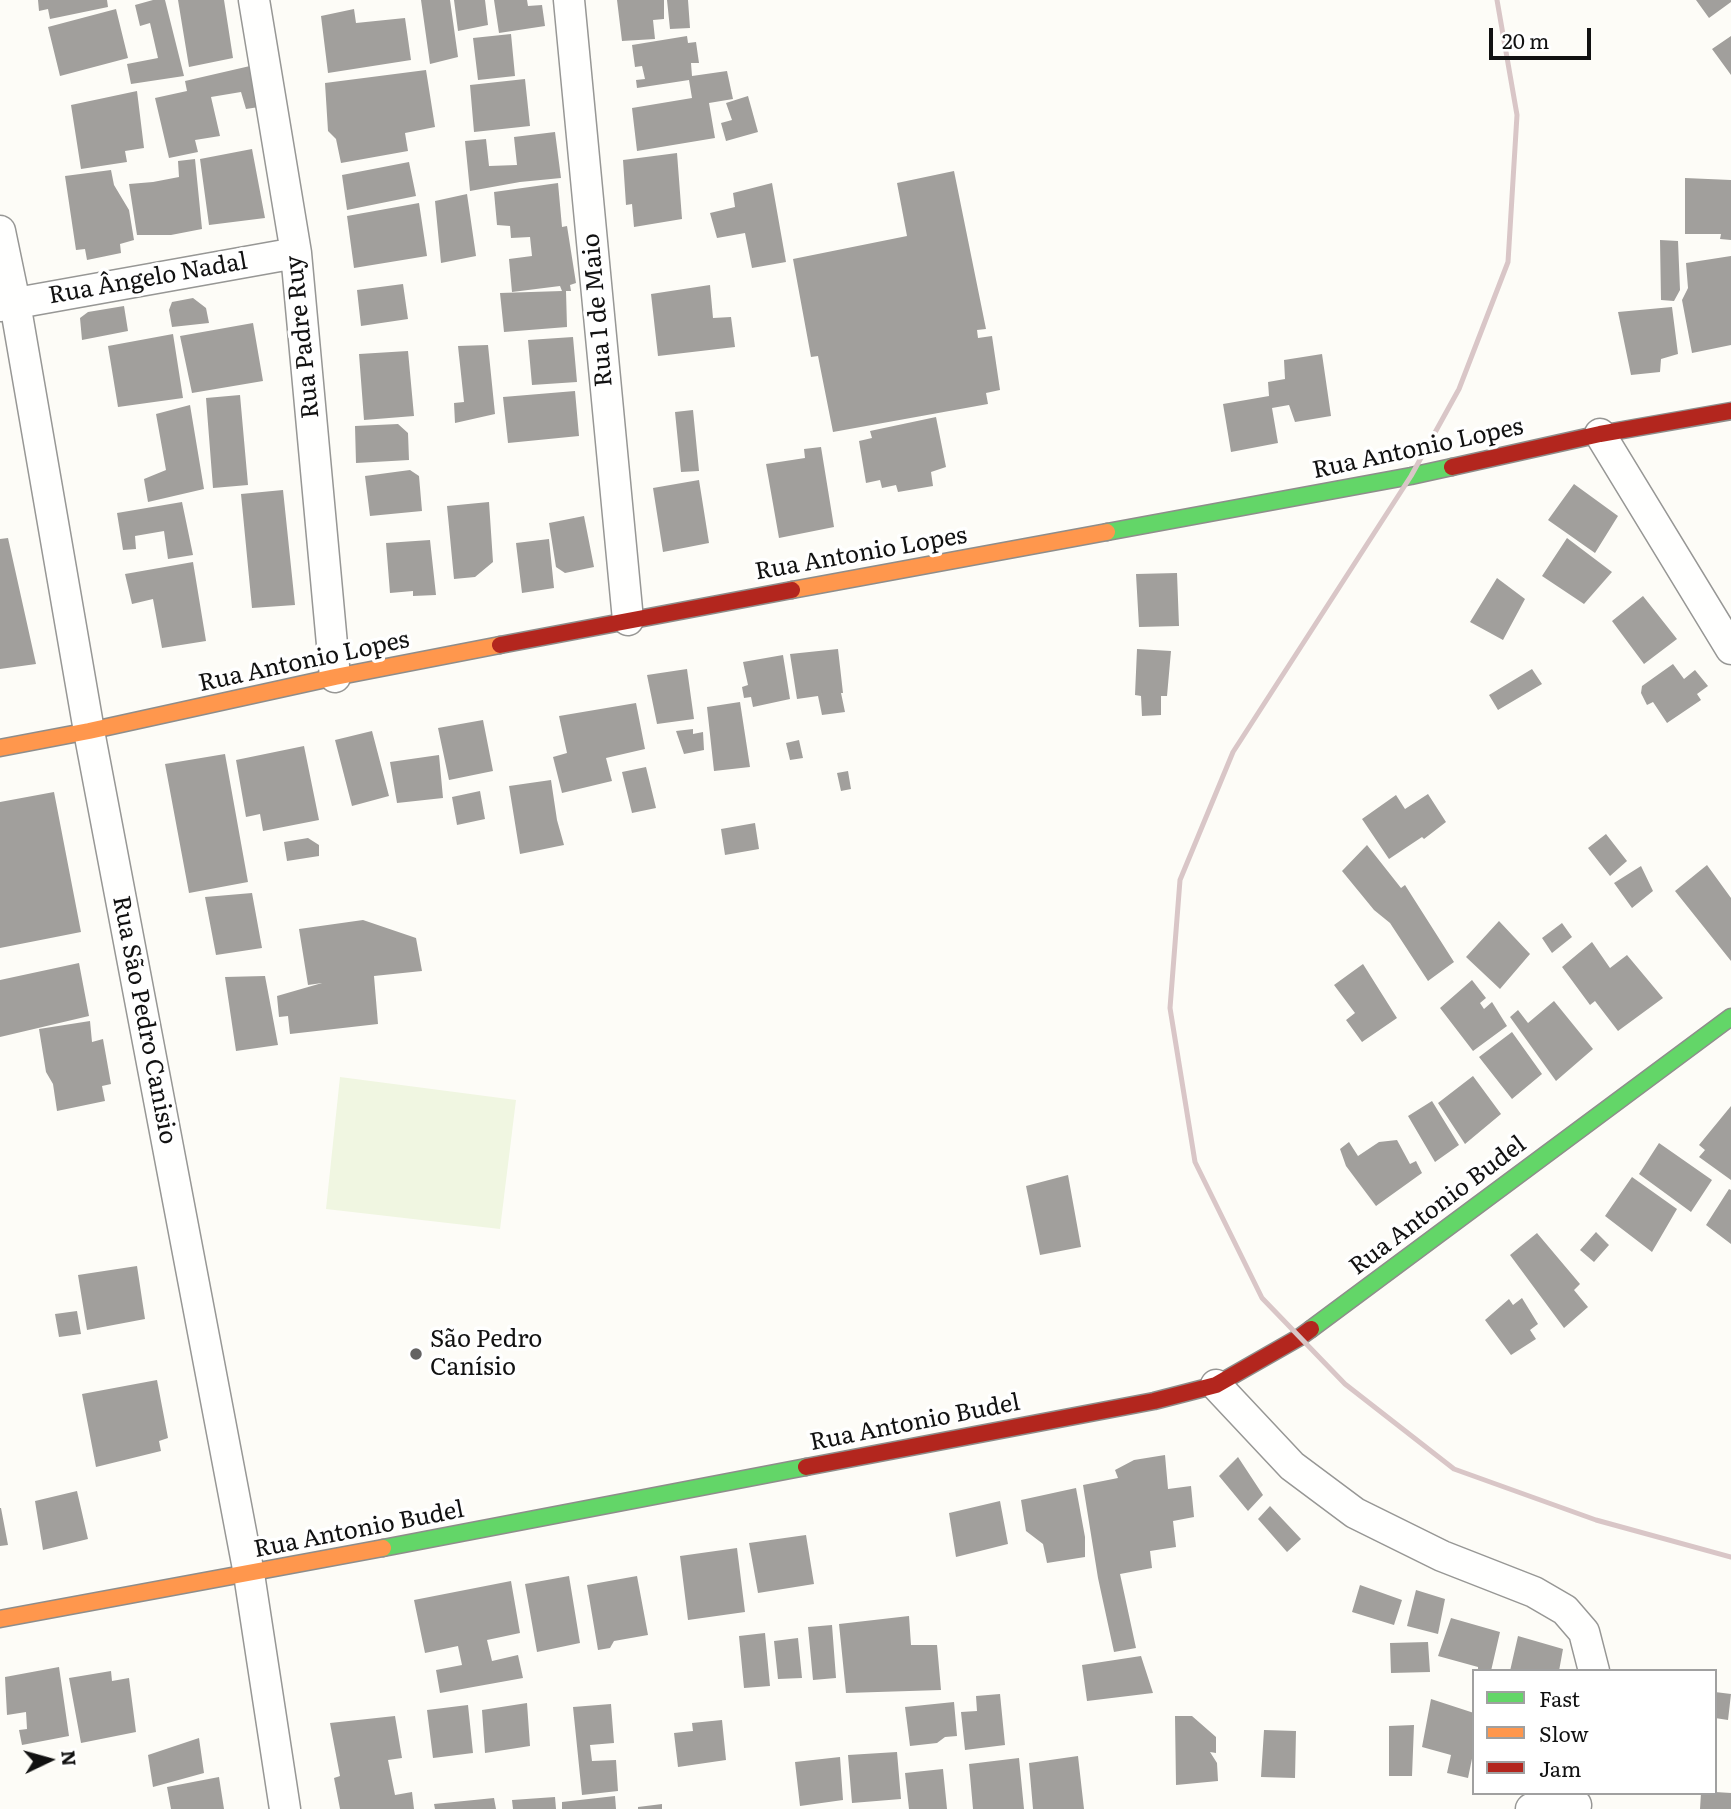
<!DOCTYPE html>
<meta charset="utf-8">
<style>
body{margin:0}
#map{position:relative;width:1731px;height:1809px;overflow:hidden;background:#fdfcf7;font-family:Literata,serif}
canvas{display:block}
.legend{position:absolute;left:1472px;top:1669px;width:245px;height:126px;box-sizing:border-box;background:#fff;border:2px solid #a0a0a0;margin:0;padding:9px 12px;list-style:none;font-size:21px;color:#111}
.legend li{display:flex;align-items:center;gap:14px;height:35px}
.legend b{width:35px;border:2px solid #a0a0a0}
.north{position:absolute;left:14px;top:1725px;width:70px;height:70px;-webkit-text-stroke:5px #fff;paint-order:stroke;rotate:85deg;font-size:19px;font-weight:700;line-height:28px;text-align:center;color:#111}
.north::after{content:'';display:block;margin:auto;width:24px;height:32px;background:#111;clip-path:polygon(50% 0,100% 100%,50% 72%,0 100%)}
.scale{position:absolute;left:1489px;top:28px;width:102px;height:32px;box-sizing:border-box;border:4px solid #111;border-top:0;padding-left:9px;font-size:21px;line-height:24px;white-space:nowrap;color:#111;-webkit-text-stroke:5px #fff;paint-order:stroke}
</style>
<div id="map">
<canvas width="1731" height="1809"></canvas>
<ul class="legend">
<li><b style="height:9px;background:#63d668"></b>Fast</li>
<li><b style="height:9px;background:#ff974d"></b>Slow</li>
<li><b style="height:9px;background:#b3261e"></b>Jam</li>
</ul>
<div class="north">N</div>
<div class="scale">20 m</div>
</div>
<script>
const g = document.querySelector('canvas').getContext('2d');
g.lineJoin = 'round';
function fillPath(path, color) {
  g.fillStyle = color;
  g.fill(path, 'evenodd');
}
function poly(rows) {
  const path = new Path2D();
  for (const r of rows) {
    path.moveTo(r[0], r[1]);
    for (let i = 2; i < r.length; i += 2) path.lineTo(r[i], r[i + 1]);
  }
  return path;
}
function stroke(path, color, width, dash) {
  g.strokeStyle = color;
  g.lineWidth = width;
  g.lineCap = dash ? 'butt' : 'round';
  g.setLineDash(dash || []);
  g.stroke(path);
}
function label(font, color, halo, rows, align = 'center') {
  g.font = font + ' Literata,serif';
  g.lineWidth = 7;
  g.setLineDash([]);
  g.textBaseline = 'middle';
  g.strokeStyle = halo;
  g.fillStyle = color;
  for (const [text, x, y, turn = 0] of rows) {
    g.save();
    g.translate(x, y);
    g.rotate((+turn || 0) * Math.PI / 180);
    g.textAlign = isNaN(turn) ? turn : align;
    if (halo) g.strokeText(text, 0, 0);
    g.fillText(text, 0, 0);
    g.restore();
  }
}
const pitch = poly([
 [340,1077,516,1100,500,1229,326,1209]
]);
const building = poly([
 [38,0,107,0,108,7,50,19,48,9,39,11],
 [153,0,165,0,184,76,131,84,127,64,158,58,150,23,140,26,135,5],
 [178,0,224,0,233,58,189,67],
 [421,0,450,0,458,57,430,64],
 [454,0,485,0,488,25,458,31],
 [494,0,527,0,528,6,542,5,545,26,499,33],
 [617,0,664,0,664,19,653,20,655,39,622,41],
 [667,0,688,0,690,28,670,29],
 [1696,0,1731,0,1731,2,1709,18],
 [116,9,128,58,60,76,48,27],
 [354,9,356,23,405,18,411,60,328,73,321,16],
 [511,34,515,76,478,80,473,38],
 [687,36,688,43,696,42,699,63,691,63,692,76,727,71,733,99,709,103,715,138,637,151,632,108,692,98,689,80,637,88,636,80,645,79,642,66,635,67,632,45],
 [1731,36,1731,75,1712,49],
 [250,66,259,107,246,109,241,92,211,97,220,136,195,140,198,152,169,158,155,98,187,91,185,81],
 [426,70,435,127,405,133,408,151,341,163,336,139,328,131,325,83],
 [525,79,530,126,474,132,470,85],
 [137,91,144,148,125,151,127,162,81,169,71,105],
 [748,96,758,132,726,141,721,123,732,120,726,103],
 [555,132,561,178,520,182,470,191,465,141,486,139,489,166,517,165,514,137],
 [252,149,265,218,209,225,200,159],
 [677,153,682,219,634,227,632,204,626,205,623,160],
 [195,159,202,229,171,235,137,235,129,184,153,182,179,177,178,161],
 [409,162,416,196,347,210,342,175],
 [111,170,114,185,129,210,134,240,120,244,121,253,87,260,85,249,76,250,65,176],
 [954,171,986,329,977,330,978,338,992,336,1000,390,986,393,988,404,833,432,818,356,811,357,793,259,907,236,897,183],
 [1685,178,1731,180,1731,240,1720,239,1721,234,1685,234],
 [558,183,562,227,567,226,576,283,570,285,571,291,566,291,567,327,504,332,500,293,562,291,560,286,512,292,509,259,532,256,530,237,511,238,510,226,497,225,494,192],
 [772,183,786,262,752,268,745,233,717,238,710,213,735,207,733,193],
 [467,194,476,256,441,263,435,201],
 [419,203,427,256,354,268,347,216],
 [1660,240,1678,241,1680,290,1674,301,1661,300],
 [1731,256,1731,345,1692,353,1682,300,1688,288,1686,263],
 [403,284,408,319,361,326,357,290],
 [710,285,713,318,731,317,735,347,658,356,651,294],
 [193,298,206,308,209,323,172,327,169,310,172,302],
 [124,306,128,331,82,340,80,318,88,312],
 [1672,307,1678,354,1661,359,1660,372,1631,375,1618,312],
 [253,323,263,381,192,393,180,336],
 [173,334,183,398,118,407,108,346],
 [573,337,577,382,532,385,528,340],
 [488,345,495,414,455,423,454,403,464,402,458,346],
 [408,351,414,416,364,420,359,354],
 [1322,354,1331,416,1295,422,1289,405,1272,408,1278,443,1231,452,1223,404,1269,396,1268,382,1285,379,1284,360],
 [575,391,579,436,508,443,503,397],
 [240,395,248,485,213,488,206,398],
 [190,405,204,489,148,502,144,479,166,470,156,414],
 [693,410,699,471,681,472,675,412],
 [936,417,946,467,931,472,933,486,898,492,896,485,882,488,880,480,866,483,859,441,872,438,870,431],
 [398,424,408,433,409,460,356,463,355,426],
 [821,447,834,527,779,538,766,464,805,458,804,449],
 [410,470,419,476,422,511,370,516,365,476],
 [699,480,709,543,663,552,653,488],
 [1574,484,1618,516,1595,553,1548,520],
 [283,490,295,605,252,608,241,494],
 [182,502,193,555,168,559,164,531,135,536,136,549,123,550,117,513],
 [489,502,493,562,475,577,454,579,447,506],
 [584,516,594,567,565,573,556,567,549,523],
 [8,538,36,664,0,669,0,539],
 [1567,538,1612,572,1584,604,1542,576],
 [549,539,554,588,522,593,516,543],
 [430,540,436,595,413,596,413,591,390,593,386,543],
 [193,562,206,641,162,648,153,599,132,604,125,574],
 [1177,573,1179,626,1139,627,1136,574],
 [1497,578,1525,599,1503,640,1470,622],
 [1643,596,1677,639,1644,664,1612,621],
 [838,649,843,693,841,693,845,712,822,715,818,696,797,699,790,654],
 [1137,649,1171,651,1167,696,1161,696,1161,715,1142,716,1141,696,1135,695],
 [783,655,790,699,753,707,751,697,744,698,742,687,748,685,743,662],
 [1673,664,1684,679,1695,670,1708,686,1697,694,1701,700,1667,723,1653,702,1647,705,1641,693,1642,686],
 [687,669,694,719,657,724,647,675],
 [1532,669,1542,684,1498,710,1489,695],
 [740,702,750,767,714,771,707,707],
 [636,703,645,749,606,758,612,781,562,793,553,757,567,753,559,716],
 [483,720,493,771,449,780,438,728],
 [693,729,693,734,703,732,704,750,684,754,676,731],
 [372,731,389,796,352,806,335,740],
 [799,740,803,758,790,760,786,743],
 [304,746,319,820,263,831,260,814,246,817,236,760],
 [225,754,248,882,189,893,165,764],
 [439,755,443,798,397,803,390,762],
 [646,767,656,808,632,813,622,772],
 [848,771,851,789,841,791,837,773],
 [551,780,557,820,564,845,520,854,509,786],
 [480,791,485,819,457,825,452,797],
 [54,792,81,932,0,948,0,802],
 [1428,794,1446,822,1424,839,1422,837,1389,859,1362,819,1396,795,1405,809],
 [755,823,759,849,725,855,721,829],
 [1606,834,1627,861,1610,876,1588,848],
 [308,838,319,845,319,856,287,861,284,842],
 [1367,845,1401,888,1405,885,1454,962,1428,981,1390,923,1374,910,1342,871],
 [1707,865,1731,898,1731,961,1675,891],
 [1641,866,1653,891,1632,908,1614,883],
 [252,893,262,948,216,955,205,897],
 [363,920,416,938,422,971,374,976,378,1024,290,1034,288,1016,279,1017,277,996,322,983,308,985,299,929],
 [1499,921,1530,954,1500,989,1466,957],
 [1562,923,1572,937,1552,953,1542,938],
 [1592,942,1610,968,1627,955,1663,998,1618,1031,1595,1001,1590,1005,1562,967],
 [79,963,89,1016,0,1037,0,980],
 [1363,964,1397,1018,1362,1042,1346,1020,1355,1013,1334,985],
 [265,976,278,1045,236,1051,225,977],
 [1472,980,1486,998,1480,1003,1484,1009,1492,1002,1507,1026,1473,1051,1440,1008],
 [1554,1001,1593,1049,1556,1081,1510,1017,1518,1010,1528,1023],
 [90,1021,92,1042,103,1039,111,1084,102,1086,105,1101,57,1111,53,1084,46,1072,39,1029],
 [1512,1032,1542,1074,1512,1099,1479,1057],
 [1473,1076,1501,1114,1465,1144,1438,1103],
 [1432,1101,1459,1145,1435,1162,1408,1116],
 [1731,1106,1731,1180,1699,1157,1705,1150,1699,1145],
 [1397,1140,1410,1164,1416,1161,1422,1173,1376,1206,1346,1166,1340,1149,1349,1142,1358,1156,1379,1142],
 [1659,1143,1712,1180,1691,1212,1639,1174],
 [1068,1175,1081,1247,1040,1255,1026,1186],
 [1632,1177,1677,1209,1652,1252,1605,1216],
 [1729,1189,1731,1190,1731,1244,1706,1225],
 [1596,1232,1609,1245,1594,1262,1580,1250],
 [1537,1233,1580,1284,1574,1290,1588,1307,1564,1328,1510,1255],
 [137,1266,145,1319,87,1330,78,1275],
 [1522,1298,1538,1324,1530,1330,1536,1339,1511,1355,1485,1320,1509,1299,1513,1305],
 [77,1311,81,1334,59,1337,55,1314],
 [157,1380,168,1438,159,1441,161,1451,96,1467,82,1394],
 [1165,1455,1168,1489,1191,1486,1194,1517,1173,1521,1176,1547,1150,1551,1152,1568,1120,1574,1136,1648,1114,1652,1098,1578,1083,1485,1118,1478,1115,1470,1134,1460],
 [1238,1457,1263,1495,1248,1511,1219,1476],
 [1076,1488,1085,1537,1085,1557,1047,1563,1043,1544,1026,1531,1021,1500],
 [77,1491,88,1539,43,1550,35,1501],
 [1000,1501,1008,1544,956,1557,949,1513],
 [1270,1506,1301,1539,1287,1552,1258,1519],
 [0,1508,1,1508,8,1545,0,1546],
 [806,1535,814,1584,758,1593,749,1543],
 [737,1548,745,1612,688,1620,680,1556],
 [569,1576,580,1643,537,1652,525,1584],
 [637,1576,648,1635,614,1641,610,1648,598,1650,587,1585],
 [511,1581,520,1633,487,1640,492,1661,518,1655,523,1678,440,1693,436,1670,462,1665,458,1646,425,1653,414,1600],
 [1360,1585,1402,1600,1394,1625,1352,1612],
 [1416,1590,1445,1599,1438,1634,1407,1626],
 [909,1616,911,1645,937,1645,941,1690,846,1693,839,1624],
 [1451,1618,1500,1632,1491,1671,1478,1671,1478,1667,1438,1656],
 [832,1625,836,1678,813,1680,808,1627],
 [765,1633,770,1686,744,1688,739,1636],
 [1518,1636,1563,1649,1559,1671,1510,1671],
 [798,1638,802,1678,778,1679,774,1641],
 [1428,1642,1430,1672,1391,1673,1390,1643],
 [1141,1656,1153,1693,1087,1701,1082,1665],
 [59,1667,69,1736,22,1745,19,1730,27,1729,26,1712,7,1715,5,1677],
 [111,1671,112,1681,129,1678,136,1732,81,1743,69,1678],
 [1715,1692,1731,1694,1728,1720,1715,1718],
 [1000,1694,1005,1745,965,1750,961,1712,977,1711,976,1696],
 [1431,1699,1474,1713,1474,1749,1468,1778,1447,1773,1451,1755,1422,1747],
 [954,1702,957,1736,945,1737,937,1743,910,1746,905,1707],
 [527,1703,530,1746,485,1753,482,1710],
 [611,1704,614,1743,590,1745,592,1761,616,1760,618,1791,582,1795,573,1707],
 [468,1705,473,1753,433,1758,427,1710],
 [395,1716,402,1758,388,1760,395,1795,412,1792,414,1809,340,1809,334,1778,340,1776,330,1723],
 [1175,1716,1192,1716,1216,1737,1216,1753,1210,1752,1217,1763,1218,1781,1176,1785],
 [722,1720,726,1760,678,1767,674,1733,693,1731,692,1723],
 [1414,1725,1412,1776,1389,1776,1389,1726],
 [1264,1730,1296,1731,1295,1778,1261,1777],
 [199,1738,204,1773,153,1787,148,1755],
 [897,1752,901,1799,852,1803,848,1755],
 [1078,1756,1084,1809,1033,1809,1029,1763],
 [840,1757,843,1800,800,1806,795,1762],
 [1019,1758,1024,1809,973,1809,969,1764],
 [943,1769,947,1809,909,1809,905,1773],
 [219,1777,224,1809,171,1809,167,1787],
 [1715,1792,1731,1793,1731,1809,1700,1809,1701,1793],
 [615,1796,616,1809,562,1809,562,1802],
 [555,1797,556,1809,513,1809,512,1800],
 [494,1798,496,1809,435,1809,434,1804],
 [662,1804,662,1809,638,1809,638,1807]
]);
const street = poly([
 [254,0,296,253,335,677],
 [569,0,628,620],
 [0,231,15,303,89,731,249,1574,285,1809],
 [0,306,296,253],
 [1600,434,1731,649],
 [1216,1385,1292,1466,1355,1513,1442,1556,1534,1592,1565,1610,1584,1632,1594,1671],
 [1531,1809,1576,1805]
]);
const fast = poly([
 [1107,532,1411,476,1452,467],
 [1311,1329,1731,1017],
 [383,1548,806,1467]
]);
const slow = poly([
 [792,590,1107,532],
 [0,748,89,731,335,677,500,645],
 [0,1619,383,1548]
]);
const jam = poly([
 [1452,467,1600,434,1731,411],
 [500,645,792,590],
 [806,1467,1154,1401,1216,1385,1300,1337,1311,1329]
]);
const rail = poly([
 [1497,0,1517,115,1508,262,1459,389,1411,476,1233,752,1180,880,1170,1008,1195,1162,1262,1298,1345,1384,1454,1469,1596,1520,1731,1557]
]);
const markers = [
 [416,1354,7,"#646362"]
];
const streetNames = [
 ["Rua Ângelo Nadal",148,279,-10],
 ["Rua 1 de Maio",598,310,-95],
 ["Rua Padre Ruy",303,337,-96],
 ["Rua Antonio Lopes",1418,449,-12],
 ["Rua Antonio Lopes",861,554,-10],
 ["Rua Antonio Lopes",304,662,-12],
 ["Rua São Pedro Canisio",144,1020,79],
 ["Rua Antonio Budel",1438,1206,-37],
 ["Rua Antonio Budel",915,1423,-11],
 ["Rua Antonio Budel",359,1530,-11]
];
const poiNames = [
 ["São Pedro",430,1340],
 ["Canísio",430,1368]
];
fillPath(pitch, '#f0f6e1');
fillPath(building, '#a19f9c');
stroke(street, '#979795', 33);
stroke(fast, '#8e8d8b', 19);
stroke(slow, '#8e8d8b', 19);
stroke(jam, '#8e8d8b', 19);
stroke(street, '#fffffe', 30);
stroke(fast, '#63d668', 16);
stroke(slow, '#ff974d', 16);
stroke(jam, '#b3261e', 16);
stroke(rail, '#d9c6c7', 5);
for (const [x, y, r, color] of markers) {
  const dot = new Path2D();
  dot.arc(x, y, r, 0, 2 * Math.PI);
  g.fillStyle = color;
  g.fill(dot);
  stroke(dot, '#fff', 2.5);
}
label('24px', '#111', '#fff', streetNames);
label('24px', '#111', '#fff', poiNames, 'left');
</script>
